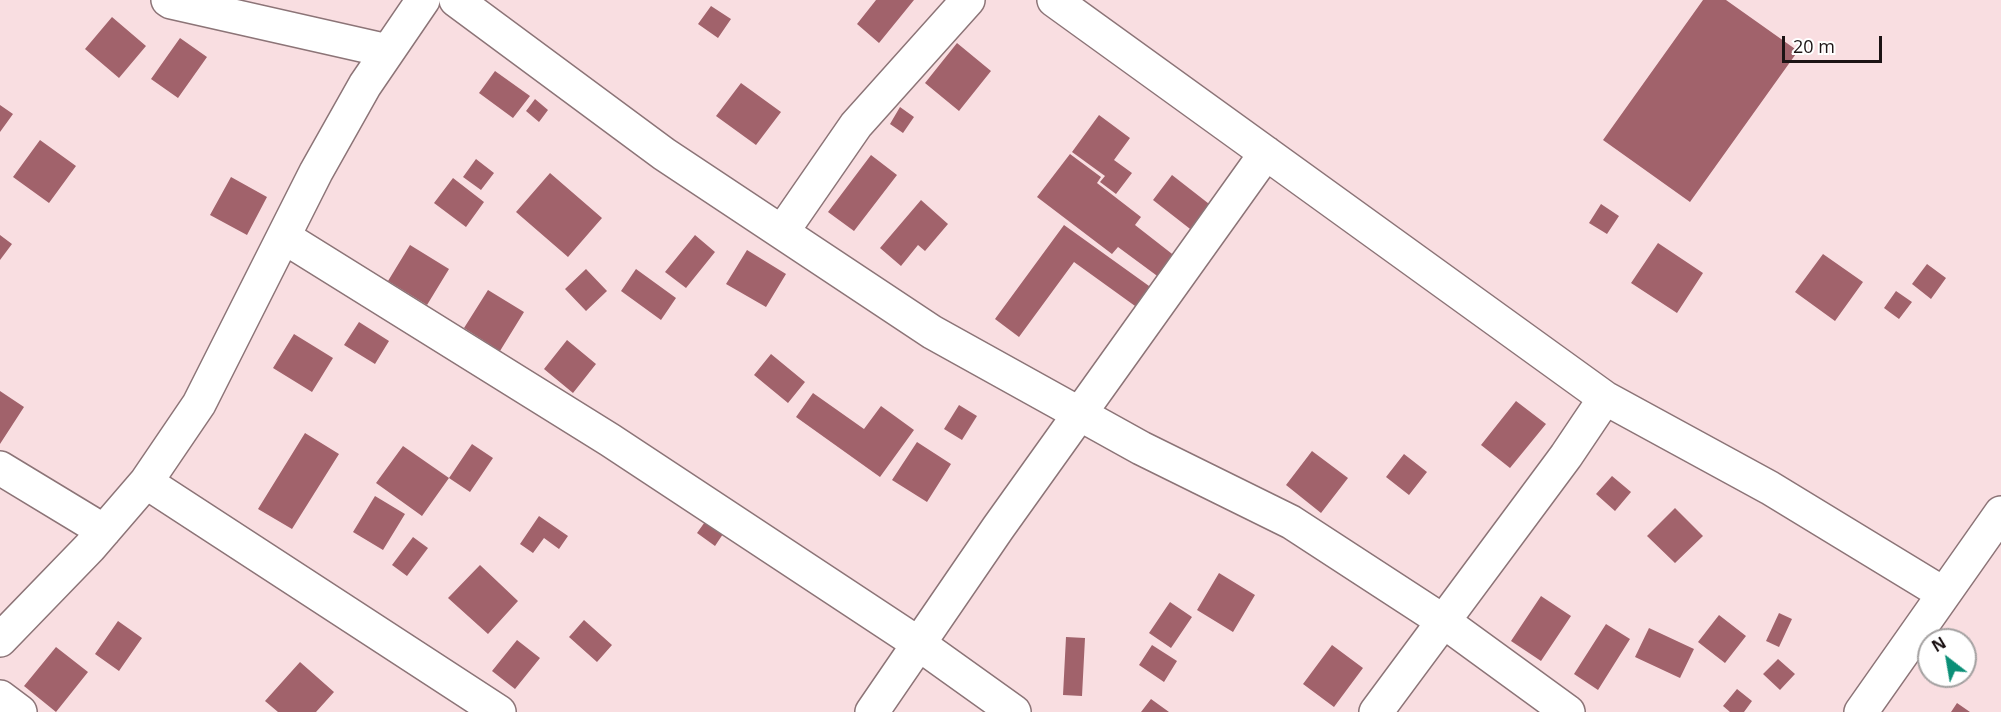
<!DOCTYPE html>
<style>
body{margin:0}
#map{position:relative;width:2001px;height:712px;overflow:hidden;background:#f9dee1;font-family:"Open Sans",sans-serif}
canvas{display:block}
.north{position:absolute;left:1917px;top:628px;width:60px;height:60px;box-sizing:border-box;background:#fff;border:2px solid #a4a1a1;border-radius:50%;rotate:329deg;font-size:16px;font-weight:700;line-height:24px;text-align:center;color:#1c1314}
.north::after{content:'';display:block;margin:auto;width:21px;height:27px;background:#0b8f77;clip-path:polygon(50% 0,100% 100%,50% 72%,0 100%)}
.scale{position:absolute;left:1782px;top:36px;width:100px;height:27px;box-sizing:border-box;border:3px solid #1c1314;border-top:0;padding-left:8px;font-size:18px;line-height:21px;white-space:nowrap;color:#1c1314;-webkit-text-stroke:4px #fff;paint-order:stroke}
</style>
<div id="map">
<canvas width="2001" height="712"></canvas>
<div class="north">N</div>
<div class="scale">20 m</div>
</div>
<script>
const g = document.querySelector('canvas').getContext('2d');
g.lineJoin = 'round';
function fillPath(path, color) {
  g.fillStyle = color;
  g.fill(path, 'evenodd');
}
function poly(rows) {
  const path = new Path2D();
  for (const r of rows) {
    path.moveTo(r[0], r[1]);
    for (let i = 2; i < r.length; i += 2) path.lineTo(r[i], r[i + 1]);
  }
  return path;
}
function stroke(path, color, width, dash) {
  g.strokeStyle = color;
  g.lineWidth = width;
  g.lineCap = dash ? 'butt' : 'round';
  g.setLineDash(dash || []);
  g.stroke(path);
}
const building = poly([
 [876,0,914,0,879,43,857,24],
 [1703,0,1726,0,1798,51,1690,202,1603,140],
 [711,6,731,19,718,38,698,24],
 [112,17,146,46,119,78,85,49],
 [180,38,207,57,178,98,151,79],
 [957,43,991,71,959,111,925,83],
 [495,71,530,96,513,118,479,93],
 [741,83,781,112,756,145,716,116],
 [535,99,548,110,539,122,526,111],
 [0,105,13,114,0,132],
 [900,107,914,117,903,133,890,124],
 [1099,115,1130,138,1114,160,1132,173,1116,194,1100,182,1105,176,1072,152],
 [40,140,76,166,49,203,13,177],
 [1070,154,1101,177,1097,183,1141,217,1135,225,1176,257,1160,278,1118,247,1112,254,1037,197],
 [871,155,897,175,854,231,828,212],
 [476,159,494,173,481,190,463,177],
 [550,173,602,218,568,257,516,212],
 [1172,175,1213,207,1194,232,1153,200],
 [231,177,267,197,247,235,210,215],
 [453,178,484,202,466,227,434,203],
 [921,200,948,224,925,251,918,245,901,266,880,248],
 [1601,204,1619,216,1607,234,1589,223],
 [1064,225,1156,291,1142,311,1074,262,1019,337,995,319],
 [0,235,12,244,0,260],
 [695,235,715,252,686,288,665,272],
 [1658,243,1703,273,1677,313,1631,283],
 [410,245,449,269,427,305,388,281],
 [747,250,786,274,766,307,726,284],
 [1823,254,1863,282,1835,321,1795,292],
 [1927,264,1946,278,1931,299,1912,284],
 [586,269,607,291,586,311,565,289],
 [636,269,676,298,661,320,621,291],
 [488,290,524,312,500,351,464,328],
 [1896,291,1912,302,1899,319,1884,308],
 [359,322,389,341,375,364,344,345],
 [294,334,333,358,312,392,273,368],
 [567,340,596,364,573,393,544,369],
 [771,354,805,382,788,403,754,375],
 [0,391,24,407,0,444],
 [813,393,864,429,881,406,914,430,880,477,796,417],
 [1516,401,1546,424,1510,468,1481,445],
 [959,405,977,416,962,440,944,429],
 [305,433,339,454,292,529,258,509],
 [917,442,951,464,927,502,892,480],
 [472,444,493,458,470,492,449,478],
 [403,446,449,478,422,516,376,483],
 [1312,451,1348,478,1321,513,1286,485],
 [1404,454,1427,472,1409,495,1386,477],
 [1612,476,1631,492,1615,511,1596,494],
 [375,496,405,514,383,550,353,532],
 [1675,508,1703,536,1675,563,1647,536],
 [539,516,568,536,559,549,544,538,533,553,520,544],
 [707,519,725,531,715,546,697,533],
 [413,537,428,548,407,576,392,565],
 [480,565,518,601,488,634,448,598],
 [1219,573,1255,595,1233,632,1197,610],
 [1541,596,1571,616,1541,661,1511,641],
 [1170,602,1192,617,1171,648,1149,633],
 [1779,613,1792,619,1779,647,1766,641],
 [1719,615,1746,636,1725,663,1698,642],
 [584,620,612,645,597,662,569,637],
 [118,621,142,638,119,671,95,654],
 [1606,624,1630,639,1598,690,1574,674],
 [1649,628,1694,649,1680,678,1635,657],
 [1066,637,1085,638,1082,696,1063,695],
 [517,640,540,658,515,689,492,671],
 [1152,645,1177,661,1164,682,1139,665],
 [1332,645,1363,668,1334,707,1303,684],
 [56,647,88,672,56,712,24,686],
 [1778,659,1795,674,1780,690,1763,674],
 [300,662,334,692,316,712,278,712,265,701],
 [1737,689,1752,701,1744,712,1730,712,1723,706],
 [1151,699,1169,712,1141,712],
 [1957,703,1970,712,1951,712]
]);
const minor = poly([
 [168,0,171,2,388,51],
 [456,0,664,154,932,332,1141,448,1291,522,1443,621,1568,712],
 [1054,0,1605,398,1566,456,1376,712],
 [782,232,856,125,968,0],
 [284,237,610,440,919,644,1014,712],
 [1605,398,1770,488,1944,594],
 [0,468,104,531],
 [146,482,499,712],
 [0,640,90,547,146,482,199,404,316,172,365,85,423,0],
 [0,697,20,712],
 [872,712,998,528,1266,153],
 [1861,712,2001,513]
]);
fillPath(building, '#a1626b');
stroke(minor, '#8c7477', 36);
stroke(minor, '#fff', 33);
</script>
